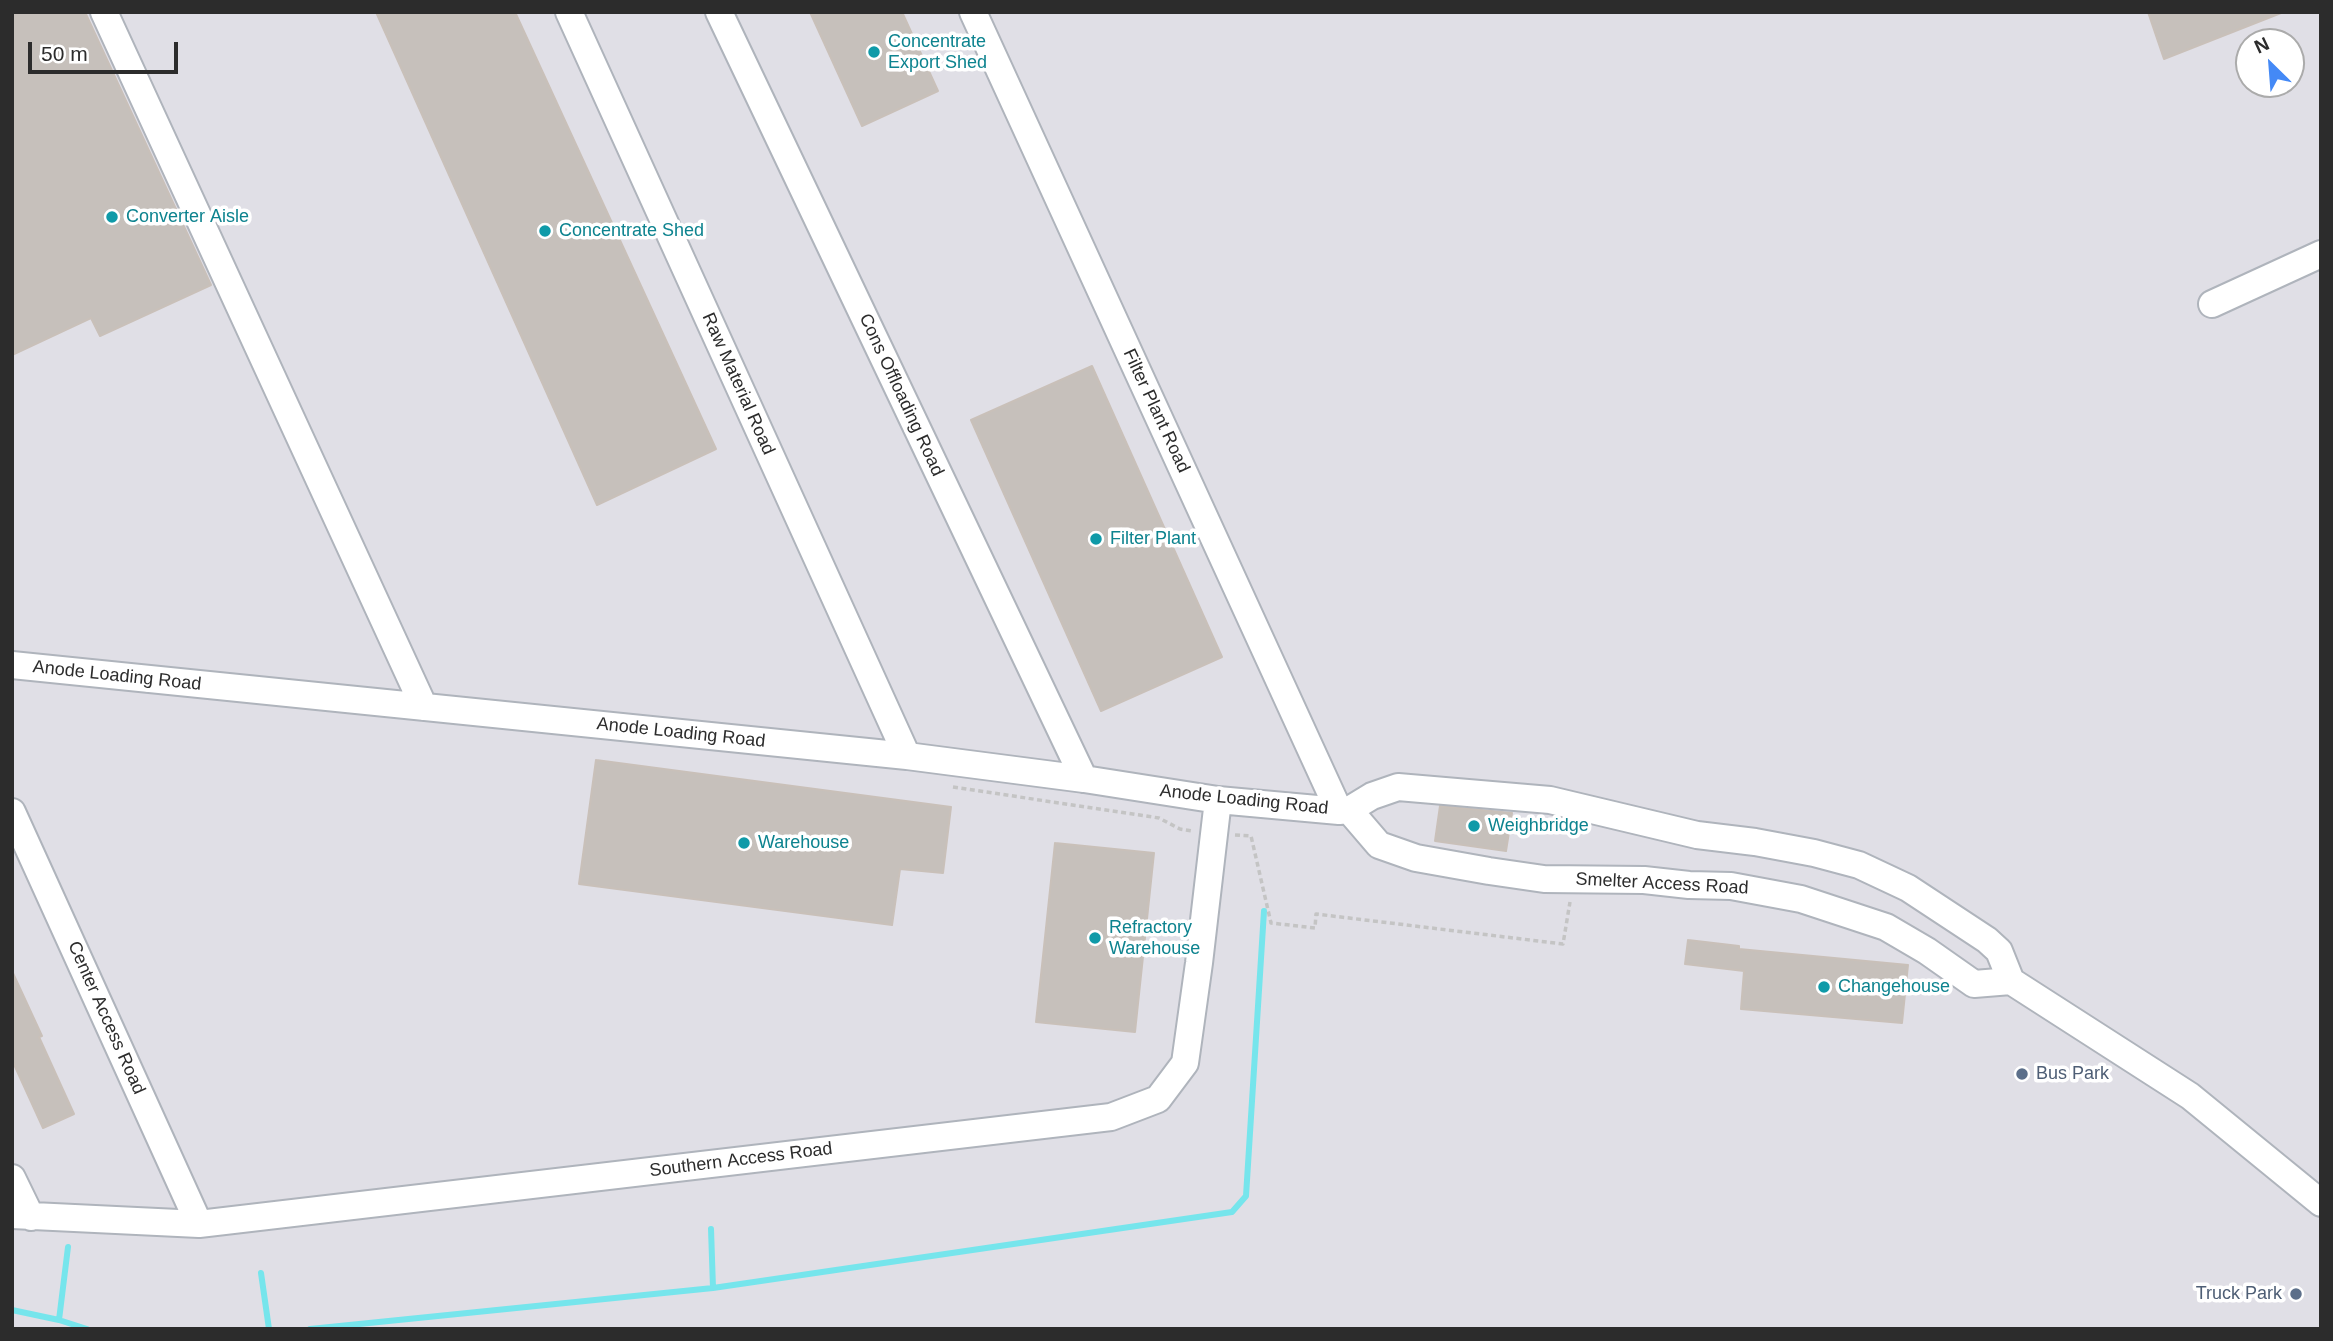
<!DOCTYPE html>
<style>
body{margin:0}
#map{position:relative;width:2333px;height:1341px;overflow:hidden;background:#ede4df;font-family:Helvetica,sans-serif}
canvas{display:block}
.frame{position:absolute;inset:0;border:14px solid #2c2c2c;pointer-events:none}
.north{position:absolute;left:2235px;top:28px;width:70px;height:70px;box-sizing:border-box;background:#fff;border:2px solid #ababab;border-radius:50%;rotate:335deg;font-size:19px;font-weight:700;line-height:28px;text-align:center;color:#2c2c2c}
.north::after{content:'';display:block;margin:auto;width:24px;height:32px;background:#4489f6;clip-path:polygon(50% 0,100% 100%,50% 72%,0 100%)}
.scale{position:absolute;left:28px;top:42px;width:150px;height:32px;box-sizing:border-box;border:4px solid #2c2c2c;border-top:0;padding-left:9px;font-size:21px;line-height:24px;white-space:nowrap;color:#2c2c2c;-webkit-text-stroke:5px #fff;paint-order:stroke}
</style>
<div id="map">
<canvas width="2333" height="1341"></canvas>
<div class="frame"></div>
<div class="north">N</div>
<div class="scale">50 m</div>
</div>
<script>
const g = document.querySelector('canvas').getContext('2d');
g.lineJoin = 'round';
function fillPath(path, color) {
  g.fillStyle = color;
  g.fill(path, 'evenodd');
}
function poly(rows) {
  const path = new Path2D();
  for (const r of rows) {
    path.moveTo(r[0], r[1]);
    for (let i = 2; i < r.length; i += 2) path.lineTo(r[i], r[i + 1]);
  }
  return path;
}
function stroke(path, color, width, dash) {
  g.strokeStyle = color;
  g.lineWidth = width;
  g.lineCap = dash ? 'butt' : 'round';
  g.setLineDash(dash || []);
  g.stroke(path);
}
function label(font, color, halo, rows, align = 'center') {
  g.font = font + ' Helvetica,sans-serif';
  g.lineWidth = 7;
  g.setLineDash([]);
  g.textBaseline = 'middle';
  g.strokeStyle = halo;
  g.fillStyle = color;
  for (const [text, x, y, turn = 0] of rows) {
    g.save();
    g.translate(x, y);
    g.rotate((+turn || 0) * Math.PI / 180);
    g.textAlign = isNaN(turn) ? turn : align;
    if (halo) g.strokeText(text, 0, 0);
    g.fillText(text, 0, 0);
    g.restore();
  }
}
const industrial = poly([
 [12,12,2321,12,2321,1329,12,1329],
 [2249,42,2291,42,2291,84,2249,84]
]);
const stream = poly([
 [711,1229,713,1288],
 [261,1273,269,1329],
 [12,1310,59,1320,87,1329],
 [59,1320,68,1247],
 [310,1329,713,1288,1232,1212,1246,1196,1264,911]
]);
const building = poly([
 [12,12,85,12,211,285,100,336,91,318,12,355,12,12],
 [376,12,515,12,716,449,597,505,376,12],
 [810,12,902,12,938,91,862,126,810,12],
 [2148,12,2280,12,2281,13,2164,59,2148,12],
 [1092,366,1222,657,1101,711,971,420,1092,366],
 [596,760,951,807,943,873,900,869,892,925,579,884,596,760],
 [1440,806,1512,813,1506,851,1435,841,1440,806],
 [1055,843,1154,853,1135,1032,1036,1022,1055,843],
 [1688,940,1739,946,1739,949,1908,965,1902,1023,1741,1009,1744,971,1685,964,1688,940],
 [12,971,42,1036,39,1037,74,1114,43,1128,12,1060,12,971]
]);
const path = poly([
 [953,787,1159,818,1180,829,1192,831],
 [1235,835,1251,836,1271,923,1315,928,1316,914,1563,944,1570,902]
]);
const minor = poly([
 [104,12,424,707],
 [569,12,907,756],
 [719,12,1084,779],
 [973,12,1339,811],
 [2212,304,2321,254],
 [12,665,907,756,1084,779,1218,800,1339,811,1349,810,1372,796,1398,787,1550,800,1697,835,1755,842,1814,853,1859,865,1908,888,1987,940,1999,951,2011,981],
 [1349,810,1379,845,1416,858,1489,871,1544,879,1644,880,1689,885,1731,886,1801,899,1886,927,1927,951,1974,984,2011,981,2190,1096,2321,1203],
 [12,812,199,1224],
 [12,1178,31,1217],
 [12,1215,199,1224,1111,1117,1158,1099,1185,1063,1199,963,1218,800]
]);
const markers = [
 [874,52,7,"#0f9aa8"],
 [112,217,7,"#0f9aa8"],
 [545,231,7,"#0f9aa8"],
 [1096,539,7,"#0f9aa8"],
 [1474,826,7,"#0f9aa8"],
 [744,843,7,"#0f9aa8"],
 [1095,938,7,"#0f9aa8"],
 [1824,987,7,"#0f9aa8"],
 [2022,1074,7,"#5c6f8a"],
 [2296,1294,7,"#5c6f8a"]
];
const cultureNames = [
 ["Concentrate",888,42],
 ["Export Shed",888,63],
 ["Converter Aisle",126,217],
 ["Concentrate Shed",559,231],
 ["Filter Plant",1110,539],
 ["Weighbridge",1488,826],
 ["Warehouse",758,843],
 ["Refractory",1109,928],
 ["Warehouse",1109,949],
 ["Changehouse",1838,987]
];
const streetNames = [
 ["Raw Material Road",738,384,66],
 ["Cons Offloading Road",901,395,65],
 ["Filter Plant Road",1156,411,65],
 ["Anode Loading Road",117,676,6],
 ["Anode Loading Road",681,733,6],
 ["Anode Loading Road",1244,800,6],
 ["Smelter Access Road",1662,884,3],
 ["Center Access Road",106,1018,66],
 ["Southern Access Road",741,1160,-7]
];
const serviceNames = [
 ["Bus Park",2036,1074],
 ["Truck Park",2282,1294,"right"]
];
fillPath(industrial, '#e0dfe6');
stroke(stream, '#76e5ec', 6);
fillPath(building, '#c6c0bb');
stroke(building, '#c9c0b9', 2);
stroke(minor, '#afb4bc', 30);
stroke(path, '#c4c4c4', 3.5, [5, 3.5]);
stroke(minor, '#fff', 26);
for (const [x, y, r, color] of markers) {
  const dot = new Path2D();
  dot.arc(x, y, r, 0, 2 * Math.PI);
  g.fillStyle = color;
  g.fill(dot);
  stroke(dot, '#fff', 2.5);
}
label('18px', '#0d838f', '#fff', cultureNames, 'left');
label('18px', '#2c2c2c', '#fff', streetNames);
label('18px', '#4e5e75', '#fff', serviceNames, 'left');
</script>
